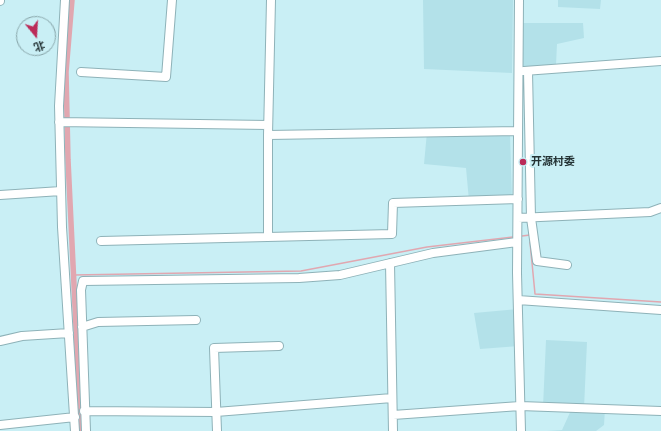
<!DOCTYPE html>
<meta charset="utf-8">
<style>
body{margin:0}
#map{position:relative;width:661px;height:431px;overflow:hidden;background:#c9eff5;font-family:Cabin,"Noto Sans SC",sans-serif}
canvas{display:block}
.north{position:absolute;left:16px;top:16px;width:40px;height:40px;box-sizing:border-box;background:#c9eff5;border:1px solid #87a4a8;border-radius:50%;rotate:162deg;font-size:11px;font-weight:700;line-height:16px;text-align:center;color:#243335}
.north::after{content:'';display:block;margin:auto;width:14px;height:18px;background:#bb2b58;clip-path:polygon(50% 0,100% 100%,50% 72%,0 100%)}
</style>
<div id="map">
<canvas width="661" height="431"></canvas>
<div class="north">北</div>
</div>
<script>
const g = document.querySelector('canvas').getContext('2d');
g.lineJoin = 'round';
function fillPath(path, color) {
  g.fillStyle = color;
  g.fill(path, 'evenodd');
}
function poly(rows) {
  const path = new Path2D();
  for (const r of rows) {
    path.moveTo(r[0], r[1]);
    for (let i = 2; i < r.length; i += 2) path.lineTo(r[i], r[i + 1]);
  }
  return path;
}
function stroke(path, color, width, dash) {
  g.strokeStyle = color;
  g.lineWidth = width;
  g.lineCap = dash ? 'butt' : 'round';
  g.setLineDash(dash || []);
  g.stroke(path);
}
function label(font, color, halo, rows, align = 'center') {
  g.font = font + ' Cabin,"Noto Sans SC",sans-serif';
  g.lineWidth = 4;
  g.setLineDash([]);
  g.textBaseline = 'middle';
  g.strokeStyle = halo;
  g.fillStyle = color;
  for (const [text, x, y, turn = 0] of rows) {
    g.save();
    g.translate(x, y);
    g.rotate((+turn || 0) * Math.PI / 180);
    g.textAlign = isNaN(turn) ? turn : align;
    if (halo) g.strokeText(text, 0, 0);
    g.fillText(text, 0, 0);
    g.restore();
  }
}
const built = poly([
 [423,0,513,0,512,73,424,69],
 [558,0,601,0,600,9,558,7],
 [522,23,583,23,584,38,557,44,556,65,520,68],
 [427,132,510,134,512,200,469,201,466,168,424,164],
 [518,309,519,346,480,349,474,313],
 [546,340,587,342,584,408,605,409,604,425,596,431,547,431,562,430,572,408,543,407]
]);
const stream = poly([
 [529,228,529,235],
 [522,236,530,235,530,236],
 [530,242,535,294,661,302],
 [74,275,301,271,427,247,513,237]
]);
const canal = poly([
 [72,0,66,72,68,160,81,431]
]);
const minor = poly([
 [65,0,59,106,62,227,75,431],
 [519,0,517,273,521,431],
 [0,1,0,0],
 [524,71,661,61],
 [528,71,531,218,537,261,567,265],
 [81,72,166,77,172,0],
 [59,122,268,125],
 [268,135,518,131],
 [0,195,61,191],
 [518,218,650,212,661,208],
 [268,237,268,135,271,0],
 [101,241,392,234,393,203,518,199],
 [390,263,393,431],
 [518,300,661,310],
 [82,327,98,322,196,320],
 [0,341,22,336,69,333],
 [84,411,216,412,392,398],
 [393,415,520,406,661,411],
 [0,425,75,417],
 [86,431,81,290,83,281,299,278,340,275,433,253,517,242],
 [217,431,214,348,279,346]
]);
const markers = [
 [523,162,4,"#bb2b58"]
];
const poiNames = [
 ["开源村委",531,162]
];
fillPath(built, '#b3e1e9');
stroke(stream, '#e1a7b0', 1.5);
stroke(canal, '#e1a7b0', 5.5);
stroke(minor, '#8eb2b8', 10);
stroke(minor, '#fff', 8);
for (const [x, y, r, color] of markers) {
  const dot = new Path2D();
  dot.arc(x, y, r, 0, 2 * Math.PI);
  g.fillStyle = color;
  g.fill(dot);
  stroke(dot, '#c9eff5', 1.5);
}
label('bold 11px', '#243335', '#c9eff5', poiNames, 'left');
</script>
